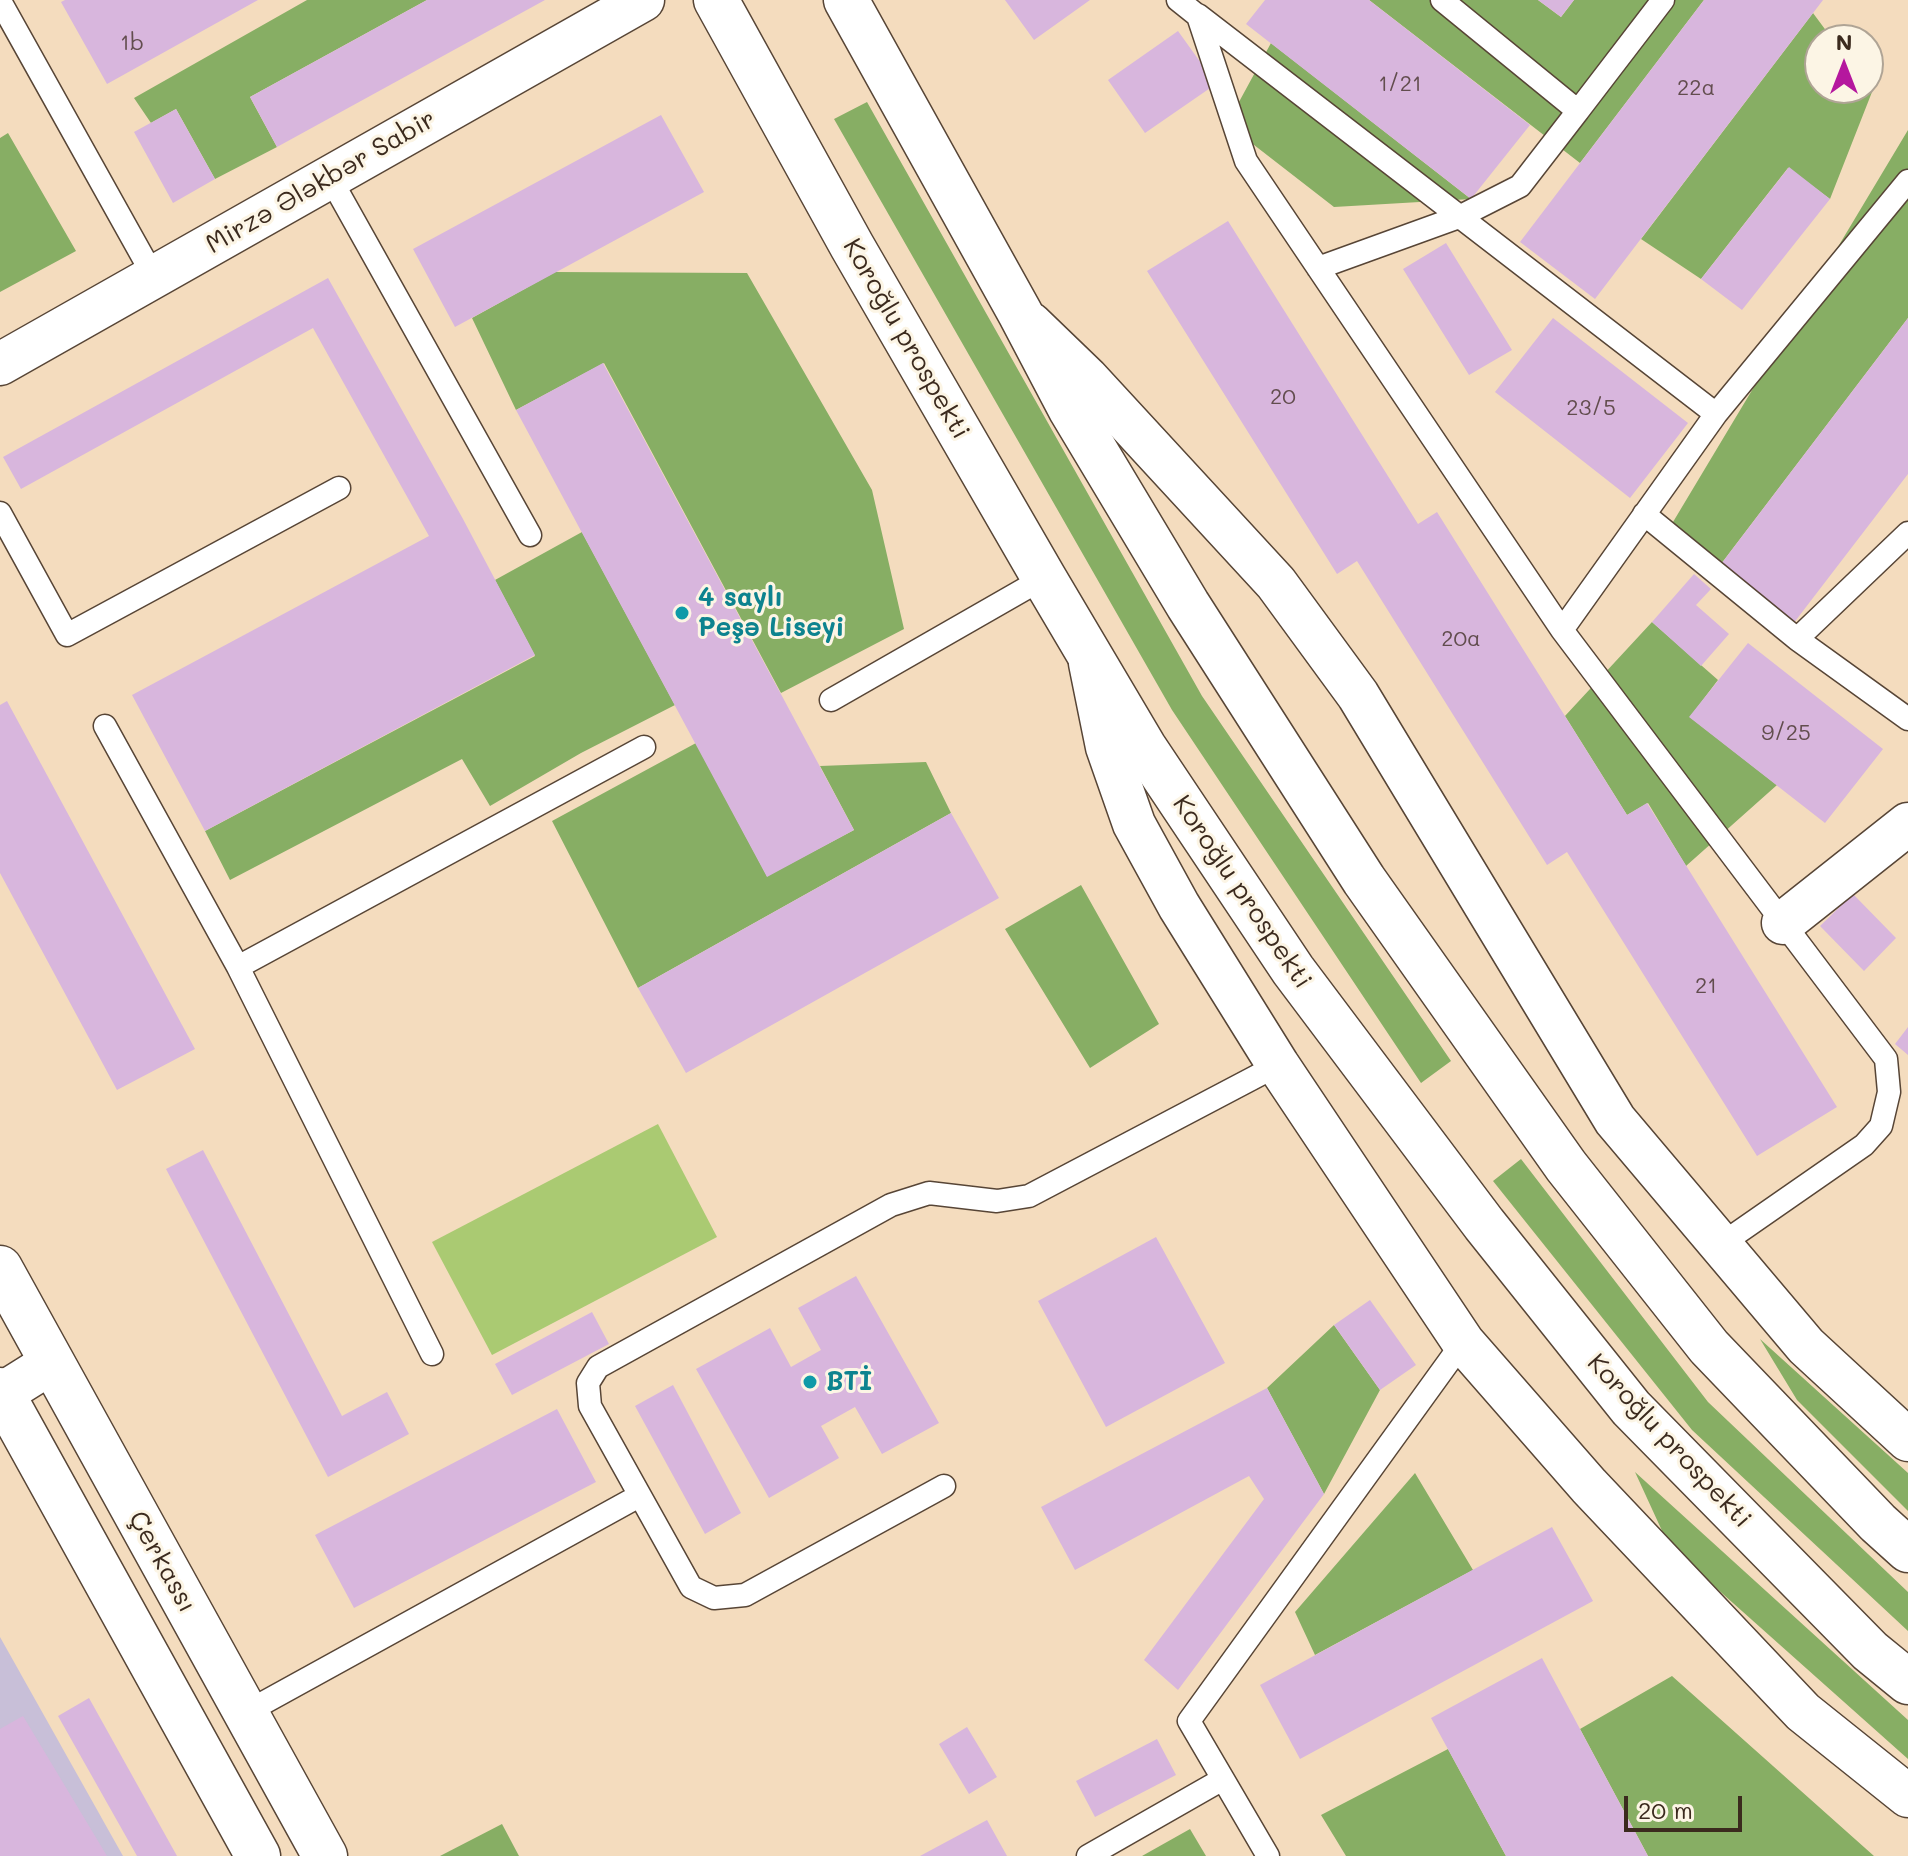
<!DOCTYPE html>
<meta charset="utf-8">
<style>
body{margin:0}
#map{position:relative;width:1908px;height:1856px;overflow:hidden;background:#f4dcbe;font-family:Mali,sans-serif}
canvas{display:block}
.north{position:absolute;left:1804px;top:24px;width:80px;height:80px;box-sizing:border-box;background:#fcf5e5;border:2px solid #afa495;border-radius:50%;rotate:0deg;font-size:22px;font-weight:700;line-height:32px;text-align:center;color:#3b2a1e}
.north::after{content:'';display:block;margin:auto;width:28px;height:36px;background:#b5179e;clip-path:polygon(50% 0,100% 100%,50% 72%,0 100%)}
.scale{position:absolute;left:1624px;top:1796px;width:118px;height:36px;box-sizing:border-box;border:4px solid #3b2a1e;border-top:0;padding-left:10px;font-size:24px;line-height:28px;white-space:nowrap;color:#3b2a1e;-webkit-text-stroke:6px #fcf5e5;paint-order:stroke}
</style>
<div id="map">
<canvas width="1908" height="1856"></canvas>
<div class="north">N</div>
<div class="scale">20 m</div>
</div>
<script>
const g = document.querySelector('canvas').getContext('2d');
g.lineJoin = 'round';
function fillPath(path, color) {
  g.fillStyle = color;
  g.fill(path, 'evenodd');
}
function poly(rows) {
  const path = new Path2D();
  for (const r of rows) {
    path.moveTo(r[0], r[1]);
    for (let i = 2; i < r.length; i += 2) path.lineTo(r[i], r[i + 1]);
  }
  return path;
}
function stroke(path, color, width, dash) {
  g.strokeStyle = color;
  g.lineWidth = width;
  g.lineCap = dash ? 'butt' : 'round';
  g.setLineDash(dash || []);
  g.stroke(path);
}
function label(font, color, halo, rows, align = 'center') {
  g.font = font + ' Mali,sans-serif';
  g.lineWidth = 6;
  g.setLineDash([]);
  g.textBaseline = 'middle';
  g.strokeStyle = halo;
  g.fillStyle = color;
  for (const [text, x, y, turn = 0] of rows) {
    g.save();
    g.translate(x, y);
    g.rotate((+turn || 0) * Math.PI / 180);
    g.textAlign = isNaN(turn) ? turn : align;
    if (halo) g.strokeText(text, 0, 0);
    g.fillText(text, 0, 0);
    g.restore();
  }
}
const industrial = poly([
 [0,1637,123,1856,0,1856]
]);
const green = poly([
 [658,1124,717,1237,492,1355,432,1242]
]);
const forest = poly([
 [307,0,427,0,250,97,277,147,215,179,176,109,151,123,134,98],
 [1369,0,1538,0,1561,17,1574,0,1704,0,1580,163],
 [1813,13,1833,40,1820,40,1820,88,1868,87,1872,92,1830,199,1788,168,1701,279,1641,239],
 [1271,43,1471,199,1334,207,1227,124],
 [867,102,1202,696,1451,1061,1421,1083,1172,710,834,119],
 [1908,130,1908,318,1718,568,1670,527],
 [8,133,76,251,0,292,0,138],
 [555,272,747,273,872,490,904,629,781,693,604,363,516,410,472,318],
 [582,532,675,705,581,753,490,806,462,759,230,880,205,831,535,656,495,580],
 [1652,622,1718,680,1690,717,1777,785,1686,866,1648,803,1627,815,1565,716],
 [696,743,767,876,854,830,820,766,926,762,951,813,638,988,552,821],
 [1081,885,1159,1024,1090,1068,1005,929],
 [1521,1159,1708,1402,1908,1592,1908,1631,1692,1430,1493,1181],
 [1334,1325,1380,1390,1324,1494,1267,1388],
 [1760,1339,1908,1473,1908,1511,1797,1400],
 [1635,1472,1908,1720,1908,1759,1669,1546],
 [1415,1473,1473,1570,1315,1655,1295,1612],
 [1672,1676,1874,1856,1648,1856,1580,1729],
 [1448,1749,1506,1856,1346,1856,1321,1815],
 [502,1824,519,1856,440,1856],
 [1190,1829,1206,1856,1142,1856]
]);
const building = poly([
 [65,0,258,0,107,84,61,2],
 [427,0,545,0,277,147,250,97],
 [1005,0,1090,0,1034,40],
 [1265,0,1369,0,1530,125,1471,199,1246,24],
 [1538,0,1574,0,1561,17],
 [1704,0,1823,0,1595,299,1520,242],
 [1178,31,1216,84,1145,133,1108,80],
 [176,109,215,179,173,203,134,132],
 [661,115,704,192,455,327,413,249],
 [1789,167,1830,199,1742,310,1701,279],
 [1228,221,1418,524,1437,512,1627,815,1647,803,1837,1107,1757,1156,1567,852,1547,865,1357,561,1337,574,1147,271],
 [1446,243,1512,350,1469,375,1403,269],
 [328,278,463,519,535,655,205,831,132,695,429,536,313,328,21,489,3,457],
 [1553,318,1688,423,1630,498,1495,392],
 [1908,318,1908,474,1793,624,1718,568],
 [603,363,854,830,767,877,516,410],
 [1694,574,1711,589,1696,605,1729,634,1701,666,1652,622],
 [1748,643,1883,749,1825,823,1689,717],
 [7,701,195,1049,117,1090,0,873,0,705],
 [951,813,999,898,686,1073,638,988],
 [1853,894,1896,938,1864,971,1820,926],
 [1908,1027,1908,1055,1895,1044],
 [203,1150,342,1416,387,1392,409,1434,328,1477,166,1169],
 [1156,1237,1225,1363,1106,1427,1038,1301],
 [856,1276,939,1423,882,1454,855,1407,821,1426,839,1458,769,1498,696,1369,770,1328,791,1367,821,1350,798,1308],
 [1370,1300,1416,1365,1380,1390,1334,1325],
 [592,1312,609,1344,512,1395,495,1364],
 [673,1385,741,1513,705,1534,635,1406],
 [1267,1388,1324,1494,1178,1690,1144,1660,1264,1499,1249,1476,1075,1570,1041,1507],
 [557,1409,596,1482,354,1608,315,1535],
 [1552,1527,1593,1601,1300,1759,1260,1685],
 [1542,1658,1580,1729,1648,1856,1506,1856,1431,1718],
 [89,1698,177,1856,137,1856,58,1716],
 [23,1716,107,1856,0,1856,0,1729],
 [967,1727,997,1777,969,1794,939,1744],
 [1157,1739,1176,1775,1095,1817,1076,1781],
 [987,1820,1007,1856,920,1856]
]);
const lane = poly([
 [1178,0,1198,16,1246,161,1562,630,1716,414,1908,181],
 [1442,0,1578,111,1663,0],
 [0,1,154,277],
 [1198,15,1716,414],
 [329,176,530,535],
 [1318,268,1459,217,1520,186,1578,111],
 [0,513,67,635,339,488],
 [1644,514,1797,639,1908,533],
 [1562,630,1886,1059,1889,1092,1881,1126,1864,1145,1720,1245],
 [1797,639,1908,719],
 [831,700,1044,578],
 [105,726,238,967,432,1354],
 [238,967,644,747],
 [944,1486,745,1595,714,1598,691,1587,590,1406,588,1383,598,1367,891,1205,929,1193,997,1201,1029,1196,1278,1065],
 [245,1713,639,1496],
 [1223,1779,1268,1856],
 [1088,1856,1223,1779,1189,1721,1463,1342]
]);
const street = poly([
 [1031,324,1087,378,1276,583,1358,695,1615,1120,1806,1346,1908,1440],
 [0,364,643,0],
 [1090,663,1107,747,1134,824,1179,906,1278,1065,1463,1342,1589,1486,1803,1712,1908,1796],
 [1783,923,1908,824],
 [0,1395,51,1363]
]);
const secondary = poly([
 [0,1268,325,1856],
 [0,1390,258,1856]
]);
const primary = poly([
 [716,0,852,246,1044,578,1144,747,1293,970,1484,1224,1631,1408,1870,1651,1908,1682],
 [846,0,1020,313,1071,410,1188,605,1364,880,1566,1166,1709,1347,1878,1523,1908,1550]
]);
const markers = [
 [682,613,8,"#0f9aa8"],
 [810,1382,8,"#0f9aa8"]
];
const numberNames = [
 ["1b",132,43],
 ["1/21",1400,84],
 ["22a",1696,88],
 ["20",1283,397],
 ["23/5",1591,408],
 ["20a",1461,639],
 ["9/25",1786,733],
 ["21",1706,986]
];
const streetNames = [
 ["Mirzə Ələkbər Sabir",321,182,-30],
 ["Koroğlu prospekti",906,339,60],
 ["Koroğlu prospekti",1242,892,56],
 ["Koroğlu prospekti",1669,1441,47],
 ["Çerkassı",162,1562,61]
];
const cultureNames = [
 ["4 saylı",698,598],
 ["Peşə Liseyi",698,628],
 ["BTİ",826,1382]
];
fillPath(industrial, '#c8bfd8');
fillPath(green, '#aaca72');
fillPath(forest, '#87ae64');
fillPath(building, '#d8b6dd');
stroke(lane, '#574536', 25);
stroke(street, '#574536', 45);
stroke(secondary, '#574536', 47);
stroke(primary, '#574536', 47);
stroke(lane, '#fff', 22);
stroke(street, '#fff', 42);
stroke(secondary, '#fff', 44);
stroke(primary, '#fff', 44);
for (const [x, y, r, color] of markers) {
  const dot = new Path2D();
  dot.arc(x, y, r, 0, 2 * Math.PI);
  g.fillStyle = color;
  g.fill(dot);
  stroke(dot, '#fcf5e5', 3);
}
label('22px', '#624d4e', null, numberNames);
label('26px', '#3b2a1e', '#fcf5e5', streetNames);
label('bold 26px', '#0d838f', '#fcf5e5', cultureNames, 'left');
</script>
